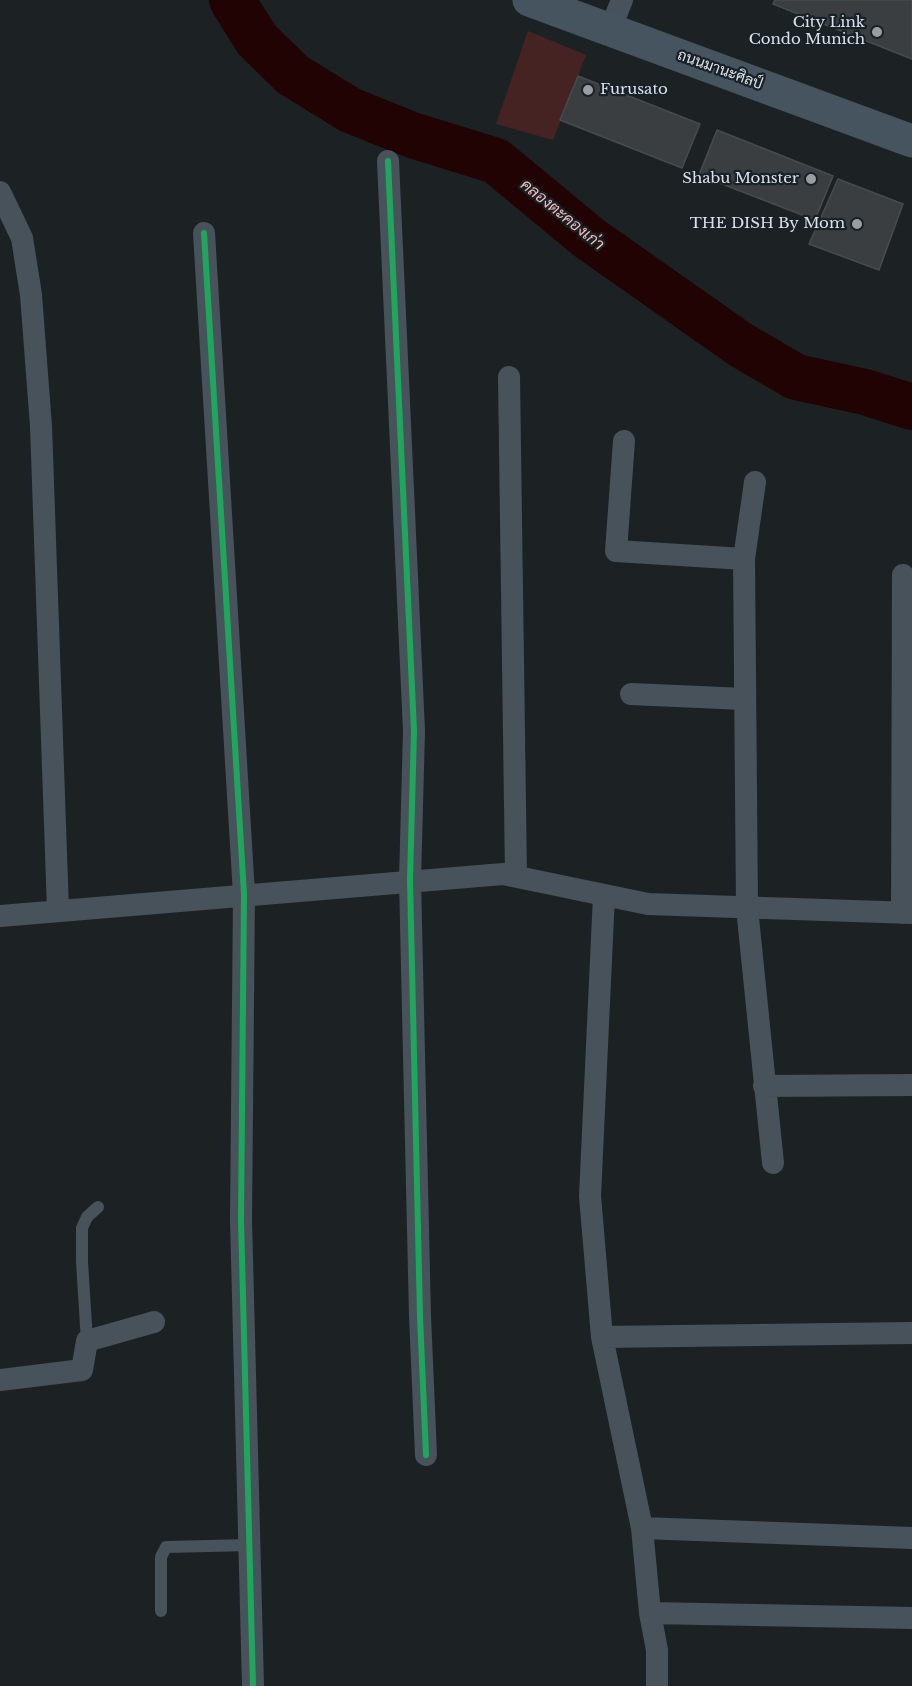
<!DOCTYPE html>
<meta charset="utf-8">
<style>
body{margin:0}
canvas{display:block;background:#1c2124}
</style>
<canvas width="912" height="1686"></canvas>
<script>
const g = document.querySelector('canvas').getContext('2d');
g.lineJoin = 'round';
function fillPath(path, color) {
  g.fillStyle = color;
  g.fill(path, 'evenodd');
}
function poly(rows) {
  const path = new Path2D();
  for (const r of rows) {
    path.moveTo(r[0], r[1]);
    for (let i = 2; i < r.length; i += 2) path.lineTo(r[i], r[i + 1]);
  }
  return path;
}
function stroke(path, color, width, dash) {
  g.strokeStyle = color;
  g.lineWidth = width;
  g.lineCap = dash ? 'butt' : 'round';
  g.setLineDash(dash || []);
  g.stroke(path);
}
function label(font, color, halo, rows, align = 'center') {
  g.font = font + ' "Libre Baskerville",Sarabun,serif';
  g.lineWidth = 4.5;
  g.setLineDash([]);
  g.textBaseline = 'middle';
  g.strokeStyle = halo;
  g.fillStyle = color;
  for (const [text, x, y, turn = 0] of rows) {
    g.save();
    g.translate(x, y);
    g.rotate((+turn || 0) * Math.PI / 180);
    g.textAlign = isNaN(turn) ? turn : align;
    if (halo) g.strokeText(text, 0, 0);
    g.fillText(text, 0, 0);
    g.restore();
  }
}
const green = poly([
 [528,31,586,55,553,140,496,124]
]);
const river = poly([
 [232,0,257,40,293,75,350,110,412,135,496,161,589,238,741,345,796,377,865,392,912,407]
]);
const building = poly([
 [775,0,912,0,912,59,773,4,775,0],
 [578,76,700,124,682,168,560,120,578,76],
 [717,130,833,176,815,220,699,175,717,130],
 [838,179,903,204,879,270,809,244,838,179]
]);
const lane = poly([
 [87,1341,82,1262,82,1228,87,1217,98,1207],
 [161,1611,161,1557,166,1547,250,1545]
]);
const street = poly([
 [610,30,622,0],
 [388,161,414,731,410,880,420,1316,426,1455],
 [0,192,22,238,31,295,41,426,58,910],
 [204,233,244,894,241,1219,253,1686],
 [509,377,516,876],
 [624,441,616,551,744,559],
 [755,482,744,559,747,908,773,1163],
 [631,694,744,699],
 [604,895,590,1196,602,1337,642,1528,650,1613,657,1650,657,1686],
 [902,913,903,575],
 [0,916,503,874,648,904,912,913],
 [764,1086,912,1085],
 [602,1337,912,1333],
 [0,1380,82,1370,87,1341,154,1322],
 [642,1528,912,1538],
 [650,1613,912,1618]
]);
const secondary = poly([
 [529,0,912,141]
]);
const cycleway = poly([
 [388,161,414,731,410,880,420,1316,426,1455],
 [204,233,244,894,241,1219,253,1686]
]);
const markers = [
 [877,32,6,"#999ea2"],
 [588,90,6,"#999ea2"],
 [811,179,6,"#999ea2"],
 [857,224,6,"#999ea2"]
];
const poiNames = [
 ["City Link",865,23],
 ["Condo Munich",865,40],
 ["Furusato",600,90,"left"],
 ["Shabu Monster",799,179],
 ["THE DISH By Mom",845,224]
];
const streetNames = [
 ["ถนนมานะศิลป์",720,70,20]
];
const waterNames = [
 ["คลองตะคองเก่า",562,215,39]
];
fillPath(green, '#462323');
stroke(river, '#210304', 46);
fillPath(building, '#3a3e41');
stroke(building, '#474b4e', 1.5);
stroke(lane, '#47525b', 12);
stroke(street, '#47525b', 22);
stroke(secondary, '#45545f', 33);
stroke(cycleway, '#20a55d', 6);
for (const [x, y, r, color] of markers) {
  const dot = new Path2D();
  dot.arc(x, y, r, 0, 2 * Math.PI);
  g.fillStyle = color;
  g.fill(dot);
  stroke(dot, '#192128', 2);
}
label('15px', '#dce1e6', '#192128', poiNames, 'right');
label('15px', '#dce1e6', '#192128', streetNames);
label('italic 16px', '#f4bab6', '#192128', waterNames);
</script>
